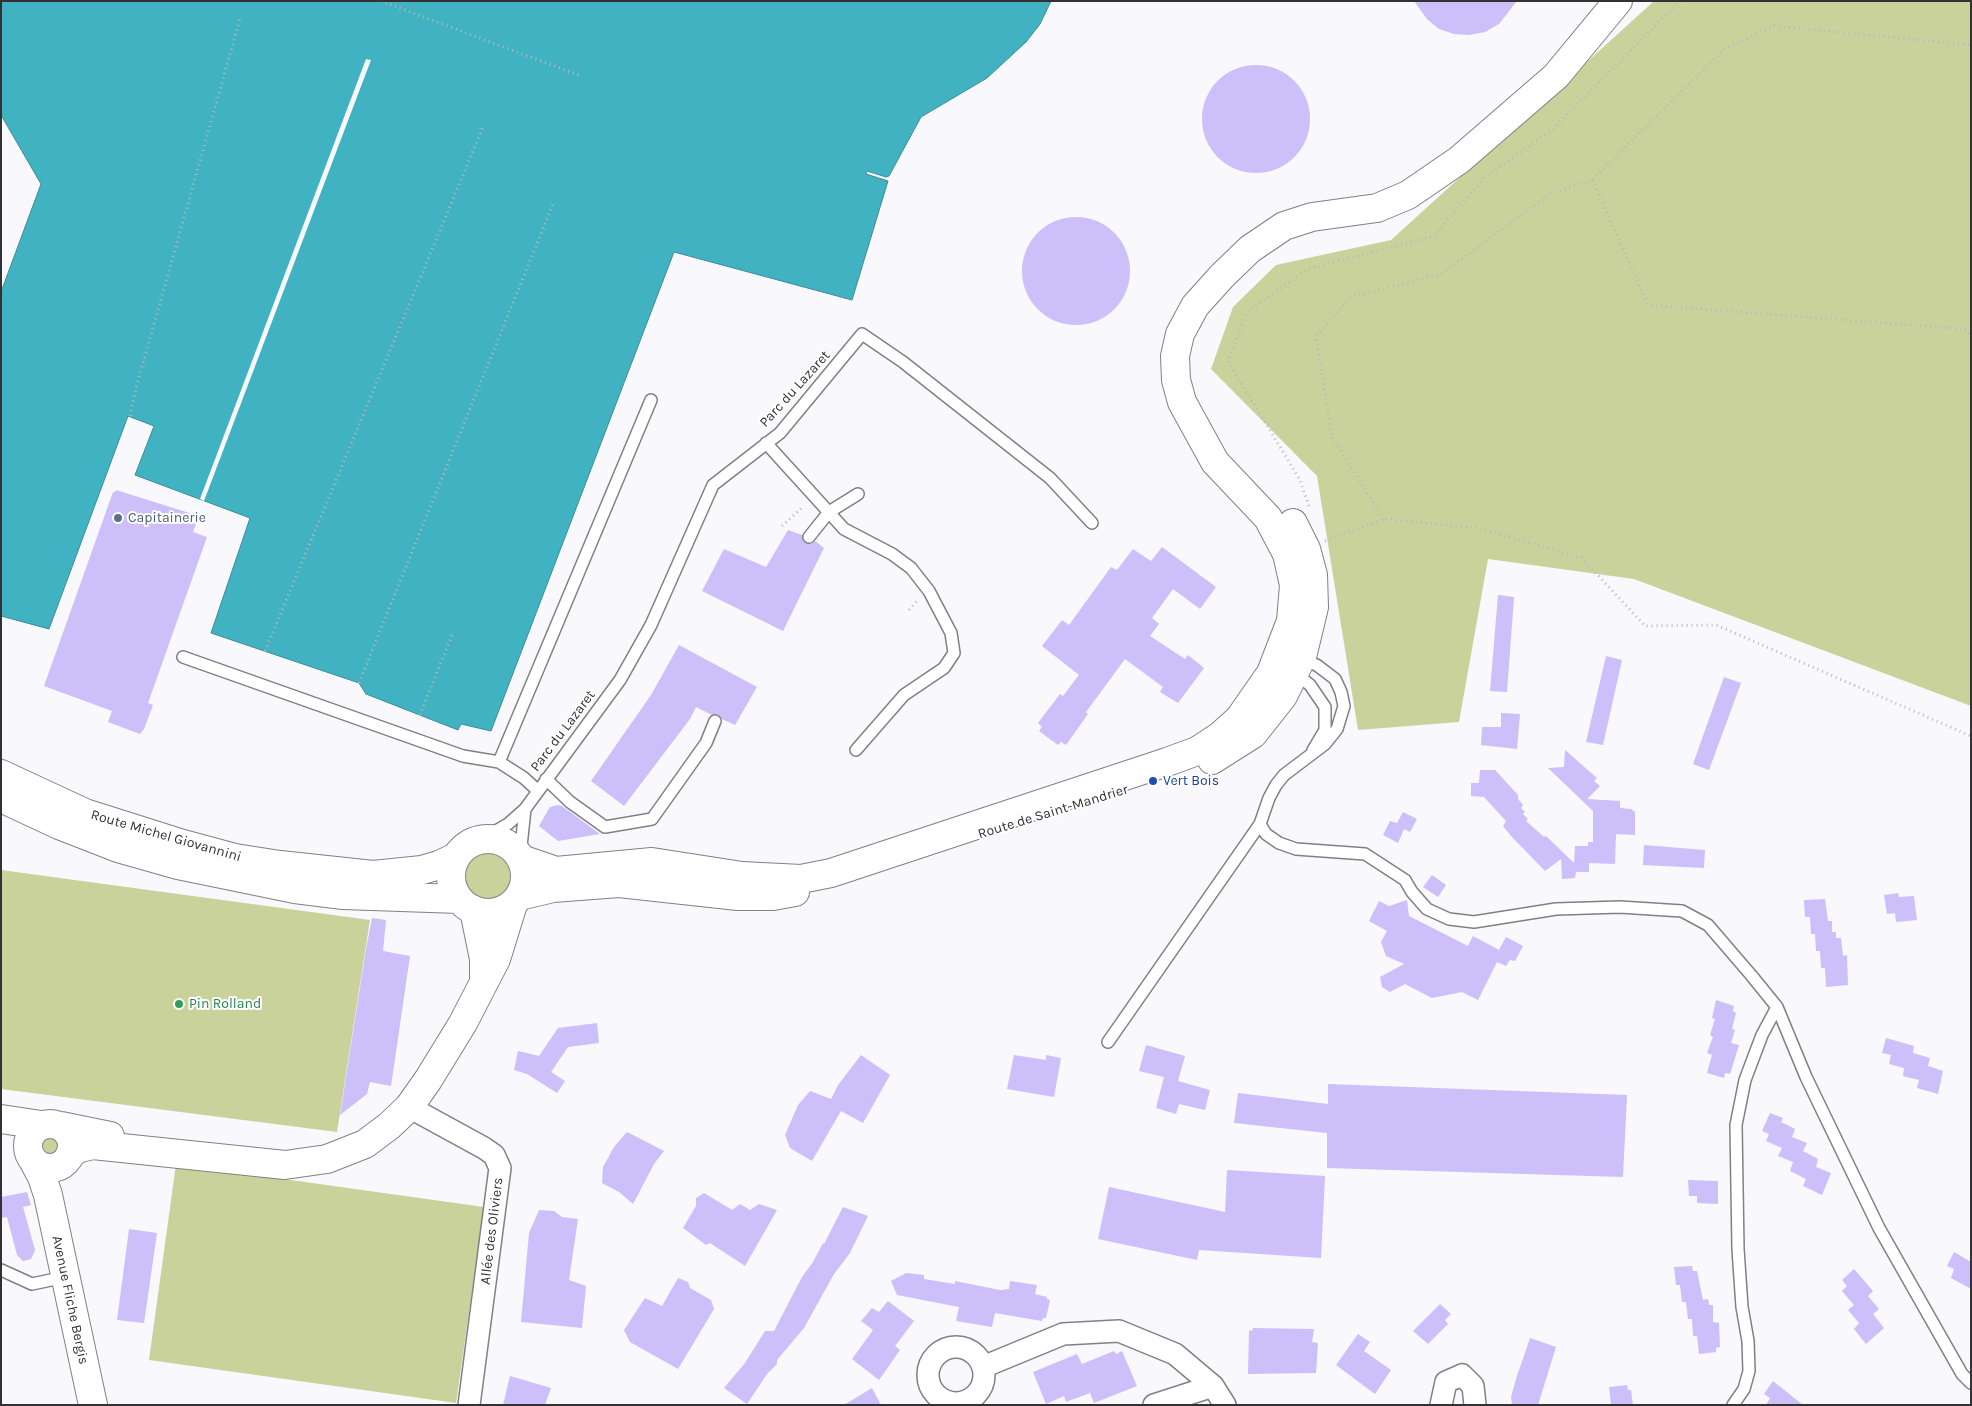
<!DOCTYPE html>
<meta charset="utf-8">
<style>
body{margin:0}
#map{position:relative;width:1972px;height:1406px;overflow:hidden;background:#f8f8fd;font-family:Karla,sans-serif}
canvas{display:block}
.frame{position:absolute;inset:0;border:2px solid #323234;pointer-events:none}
</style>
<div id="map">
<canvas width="1972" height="1406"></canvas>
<div class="frame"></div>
</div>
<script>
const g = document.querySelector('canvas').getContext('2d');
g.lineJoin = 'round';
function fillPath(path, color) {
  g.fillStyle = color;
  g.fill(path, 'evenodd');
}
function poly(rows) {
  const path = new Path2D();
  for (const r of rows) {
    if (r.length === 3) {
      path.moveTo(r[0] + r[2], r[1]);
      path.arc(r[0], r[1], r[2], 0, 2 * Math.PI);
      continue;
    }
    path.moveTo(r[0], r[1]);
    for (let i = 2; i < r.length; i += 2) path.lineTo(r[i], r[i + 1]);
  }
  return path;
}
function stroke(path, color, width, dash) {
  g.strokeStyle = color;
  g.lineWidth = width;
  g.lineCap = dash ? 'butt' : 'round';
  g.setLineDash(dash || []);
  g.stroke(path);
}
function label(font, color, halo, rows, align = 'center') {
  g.font = font + ' Karla,sans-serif';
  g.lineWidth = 4;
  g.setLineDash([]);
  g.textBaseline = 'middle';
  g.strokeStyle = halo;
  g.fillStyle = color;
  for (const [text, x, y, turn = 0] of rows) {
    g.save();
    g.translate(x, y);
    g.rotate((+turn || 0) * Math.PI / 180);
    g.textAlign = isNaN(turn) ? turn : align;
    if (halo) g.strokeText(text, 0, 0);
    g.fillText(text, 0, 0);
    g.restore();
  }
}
const green = poly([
 [1654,1,1971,1,1971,706,1634,579,1488,559,1459,722,1358,730,1317,476,1211,369,1233,307,1276,265,1391,240],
 [482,839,493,839,513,848,524,865,524,887,504,909,494,912,484,913,453,888,451,877,452,867,463,848],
 [1,870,370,920,337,1132,1,1089],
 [67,1131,63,1164,48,1168,29,1156,27,1141,30,1134],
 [176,1164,484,1207,456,1403,149,1360]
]);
const water = poly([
 [1,1,1051,1,1040,24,1026,42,987,78,921,117,889,176,886,177,867,171,866,174,888,181,852,300,674,252,491,731,461,724,458,730,366,694,359,683,211,633,250,518,135,475,154,426,128,416,49,629,1,616,1,292,41,184,1,115,1,1]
]);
const pier = poly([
 [366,59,371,60,204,501,200,499]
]);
const building = poly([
 [1414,1,1517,1,1499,24,1485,32,1469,35,1454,34,1439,29,1427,19],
 [1256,119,54],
 [1076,271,54],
 [116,490,199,516,193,532,207,537,148,703,153,705,144,729,140,734,108,722,112,711,44,686,113,492,115,492],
 [788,530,802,535,805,543,811,544,815,541,824,548,783,631,702,591,724,549,766,567],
 [1162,547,1216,587,1200,609,1173,589,1152,618,1159,624,1150,636,1185,659,1188,655,1204,668,1178,703,1160,692,1163,687,1125,659,1086,712,1088,714,1066,745,1061,742,1058,745,1039,731,1042,727,1038,723,1060,694,1063,696,1079,675,1042,646,1062,620,1069,625,1111,567,1117,570,1133,549,1151,561],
 [1498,595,1514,597,1507,692,1490,691],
 [679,645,757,687,735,725,722,719,718,714,712,715,696,707,690,719,624,806,591,781,651,695],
 [1606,656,1622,660,1603,745,1586,742],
 [1724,677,1741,683,1709,770,1693,764],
 [1501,713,1520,714,1517,749,1481,745,1482,727,1501,727],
 [1565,750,1597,778,1594,781,1600,786,1587,799,1620,801,1620,808,1631,809,1635,812,1635,835,1616,834,1615,864,1589,863,1589,872,1576,872,1575,878,1562,879,1561,859,1545,871,1511,836,1503,826,1506,821,1484,797,1471,796,1471,783,1479,783,1480,770,1495,770,1518,795,1518,799,1523,805,1521,808,1525,812,1523,814,1528,819,1526,821,1544,837,1546,836,1574,863,1575,846,1588,846,1588,842,1593,842,1593,811,1548,768,1564,767],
 [558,805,562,806,600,834,558,841,539,826,550,807],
 [1403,812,1417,819,1410,832,1404,829,1398,843,1383,835,1390,821,1397,823],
 [1644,845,1705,850,1704,868,1643,865],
 [1432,875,1446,885,1438,897,1423,887],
 [1898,893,1899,897,1914,896,1917,920,1896,922,1895,913,1887,914,1884,895],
 [1825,899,1828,921,1832,921,1832,932,1836,932,1836,938,1841,938,1843,956,1847,955,1848,985,1826,987,1825,968,1821,968,1820,951,1816,951,1815,934,1811,934,1810,917,1805,917,1804,900],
 [1407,900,1409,916,1468,946,1473,936,1499,950,1506,937,1523,946,1515,961,1510,960,1506,966,1497,962,1478,1000,1462,992,1432,998,1405,984,1390,992,1382,987,1380,977,1404,964,1386,956,1381,942,1387,931,1369,921,1379,901,1389,906],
 [372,918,386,920,383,951,410,956,391,1086,370,1082,367,1094,340,1115,366,949],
 [1716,1000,1734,1006,1733,1011,1736,1013,1732,1029,1735,1030,1731,1043,1739,1045,1730,1074,1725,1073,1724,1078,1707,1073,1712,1055,1707,1053,1713,1037,1710,1035,1715,1019,1712,1018],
 [597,1023,599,1043,568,1047,551,1072,565,1081,557,1093,527,1074,514,1070,518,1051,539,1056,558,1028],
 [1886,1038,1914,1046,1913,1053,1930,1058,1928,1066,1943,1071,1938,1094,1917,1088,1919,1080,1903,1076,1904,1068,1889,1064,1891,1055,1882,1053],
 [1146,1045,1185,1056,1178,1081,1210,1090,1205,1110,1179,1104,1176,1114,1156,1108,1164,1077,1139,1071],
 [861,1055,890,1075,863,1123,841,1111,812,1161,790,1148,785,1135,798,1105,810,1091,831,1099,838,1085],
 [1014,1055,1046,1060,1046,1055,1061,1058,1054,1097,1007,1089],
 [1328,1084,1627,1095,1623,1177,1327,1168,1327,1133,1234,1123,1238,1093,1328,1104],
 [1770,1113,1783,1118,1781,1122,1795,1129,1792,1137,1807,1143,1803,1151,1818,1159,1816,1167,1831,1173,1822,1195,1803,1186,1806,1179,1790,1171,1793,1162,1778,1156,1782,1148,1766,1141,1769,1134,1762,1131],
 [627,1132,664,1151,654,1164,633,1204,619,1192,602,1183,603,1167,614,1147],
 [1227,1170,1325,1176,1321,1258,1199,1250,1197,1260,1098,1239,1109,1187,1225,1212],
 [1688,1180,1718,1181,1718,1204,1697,1203,1697,1196,1689,1196],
 [27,1192,31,1205,23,1207,35,1250,31,1259,23,1261,17,1255,7,1217,1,1218,1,1197],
 [704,1193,732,1210,740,1204,750,1210,759,1204,777,1210,745,1266,710,1243,706,1245,683,1228,696,1206,696,1198],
 [843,1207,868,1216,850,1253,834,1274,804,1328,777,1360,777,1364,767,1374,747,1404,724,1388,745,1363,765,1331,774,1331,802,1277,813,1262,823,1243,824,1244],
 [539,1210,554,1211,562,1217,578,1219,569,1280,586,1286,582,1328,521,1322,529,1233],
 [129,1229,157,1233,144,1323,117,1320],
 [1954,1252,1971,1262,1971,1289,1951,1278,1954,1269,1947,1266],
 [1692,1266,1693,1271,1697,1271,1703,1300,1708,1299,1709,1305,1713,1305,1713,1322,1719,1323,1720,1347,1716,1348,1716,1352,1699,1354,1697,1336,1693,1336,1692,1319,1688,1319,1686,1302,1682,1302,1680,1285,1676,1285,1674,1267],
 [1854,1269,1873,1291,1868,1296,1879,1309,1873,1314,1884,1328,1866,1344,1854,1329,1859,1323,1848,1310,1854,1305,1842,1291,1847,1286,1842,1280],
 [906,1273,924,1275,924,1279,955,1284,955,1281,1000,1290,1009,1289,1010,1281,1037,1285,1035,1294,1047,1297,1047,1299,1050,1300,1046,1318,1043,1318,1042,1321,995,1313,992,1327,956,1321,959,1307,897,1295,891,1281],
 [678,1278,688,1282,690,1288,711,1300,714,1309,678,1369,630,1342,624,1330,645,1298,662,1306],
 [888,1301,914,1321,895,1346,900,1350,879,1380,852,1359,873,1330,861,1321,872,1308,879,1312],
 [1440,1304,1451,1314,1445,1320,1448,1324,1428,1344,1413,1331],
 [1253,1328,1314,1329,1312,1342,1318,1343,1316,1373,1248,1374,1249,1330,1252,1331],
 [1358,1334,1370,1342,1364,1351,1391,1370,1375,1394,1336,1365],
 [1530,1338,1556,1347,1538,1405,1512,1405,1511,1397,1516,1379],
 [1114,1351,1116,1354,1122,1351,1137,1386,1094,1403,1090,1393,1066,1402,1064,1396,1046,1404,1033,1372,1077,1354,1082,1364],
 [510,1376,551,1388,545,1405,503,1405],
 [1773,1381,1803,1405,1766,1405,1770,1398,1764,1394],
 [1627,1385,1628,1390,1631,1390,1633,1405,1611,1405,1609,1387],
 [872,1388,881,1405,844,1405]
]);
const path = poly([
 [381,1,581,76],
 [1592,180,1648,305,1964,329,1971,336],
 [130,416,136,388,240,19],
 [1309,506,1300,480,1228,361,1247,312,1308,269,1434,236,1483,179,1552,130,1680,1],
 [1384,519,1332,437,1316,337,1349,298,1443,273,1550,194,1592,180,1724,49,1774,26,1971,45],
 [782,526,804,506],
 [1325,541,1384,519,1479,528,1582,558,1645,626,1716,625,1971,736],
 [909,610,918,600],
 [265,651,483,127],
 [359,683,553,204],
 [420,715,452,635]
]);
const service = poly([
 [766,443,844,529,892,554,911,568,929,591,951,633,954,653,944,668,904,695,856,750],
 [809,537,829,512,858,494],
 [183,657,463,756,499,762,524,778,537,790],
 [1294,672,1310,685,1325,707,1325,730,1313,750],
 [499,762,651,400],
 [546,779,570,802,605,827,652,819,706,743,715,721],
 [1260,824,1266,834,1279,843,1296,849,1365,854,1405,880,1412,892,1427,909,1449,919,1474,922,1556,909,1620,907,1682,911,1708,925,1751,975,1777,1007,1762,1035,1745,1080,1736,1125,1738,1249,1742,1307,1748,1341,1749,1371,1744,1389,1733,1405],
 [482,839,508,824,525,809,620,680,651,625,713,485,780,433,862,334,903,362,1050,478,1092,523],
 [520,856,525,809],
 [1777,1007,1806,1077,1879,1228,1962,1374,1971,1383],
 [1108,1042,1260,824,1269,798,1276,785,1284,775,1325,744,1337,729,1344,706,1341,692,1335,679,1318,666,1301,657],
 [1,1270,32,1284,65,1277]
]);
const minor = poly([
 [409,1107,484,1148,494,1155,500,1168,469,1405],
 [956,1375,28],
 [983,1367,1063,1334,1119,1331,1175,1354,1213,1386,1225,1405],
 [1154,1405,1213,1386],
 [1441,1405,1446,1382,1462,1375,1473,1386,1475,1405]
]);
const tertiary = poly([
 [474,910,484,959,484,979],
 [1,1119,41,1125],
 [50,1146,22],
 [61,1126,110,1136],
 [70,1154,80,1148,93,1145,285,1165,327,1159,365,1144,389,1126,409,1107,428,1080,463,1023,496,959,513,904],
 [34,1162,42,1177,48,1195,93,1405]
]);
const secondary = poly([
 [1212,760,1253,734,1283,696,1302,657,1314,607,1313,575,1306,549,1293,523],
 [1,774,85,813,183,844,235,858,280,865,373,875,422,870,439,865,456,857],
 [1,798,59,825,118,848,178,865,295,889,343,895,459,899],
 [488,876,37],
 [521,859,556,871,652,862,742,876,801,879,831,873,1167,762,1197,751,1220,736,1239,719,1271,673,1291,621,1294,585,1287,554,1268,518,1215,462,1182,402,1176,380,1175,356,1180,334,1195,306,1222,276,1250,249,1284,226,1312,217,1377,208,1408,195,1459,160,1556,76,1618,1],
 [519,896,553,888,619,883,738,896,773,896,795,892]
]);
const markers = [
 [118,518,5,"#5c6f8a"],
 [1153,781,5,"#1a4fb4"],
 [179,1004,5,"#2e9e5b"]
];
const streetNames = [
 ["Parc du Lazaret",795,389,-48],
 ["Parc du Lazaret",563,731,-53],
 ["Route de Saint-Mandrier",1053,812,-17],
 ["Route Michel Giovannini",166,836,16],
 ["Allée des Oliviers",492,1231,-83],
 ["Avenue Fliche Bergis",70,1300,78]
];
const serviceNames = [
 ["Capitainerie",128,518]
];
const transitNames = [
 ["Vert Bois",1163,781]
];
const leisureNames = [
 ["Pin Rolland",189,1004]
];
fillPath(green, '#cad29b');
fillPath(water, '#41b2c1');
stroke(water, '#3c8c97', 1);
fillPath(pier, '#f8f8fd');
fillPath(building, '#ccbffa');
stroke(service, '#818084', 14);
stroke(minor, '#818084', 24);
stroke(tertiary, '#818084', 30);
stroke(secondary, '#818084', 30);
stroke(path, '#b8b8bc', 3, [1, 4]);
stroke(service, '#fff', 11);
stroke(minor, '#fff', 21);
stroke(tertiary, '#fff', 28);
stroke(secondary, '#fff', 28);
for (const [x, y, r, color] of markers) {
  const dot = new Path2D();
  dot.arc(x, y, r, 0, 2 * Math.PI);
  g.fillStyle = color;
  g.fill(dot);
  stroke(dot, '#fff', 2);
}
label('14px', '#323234', '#fff', streetNames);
label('14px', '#4e5e75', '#fff', serviceNames, 'left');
label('14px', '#164399', '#fff', transitNames, 'left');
label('14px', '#27864d', '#fff', leisureNames, 'left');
</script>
